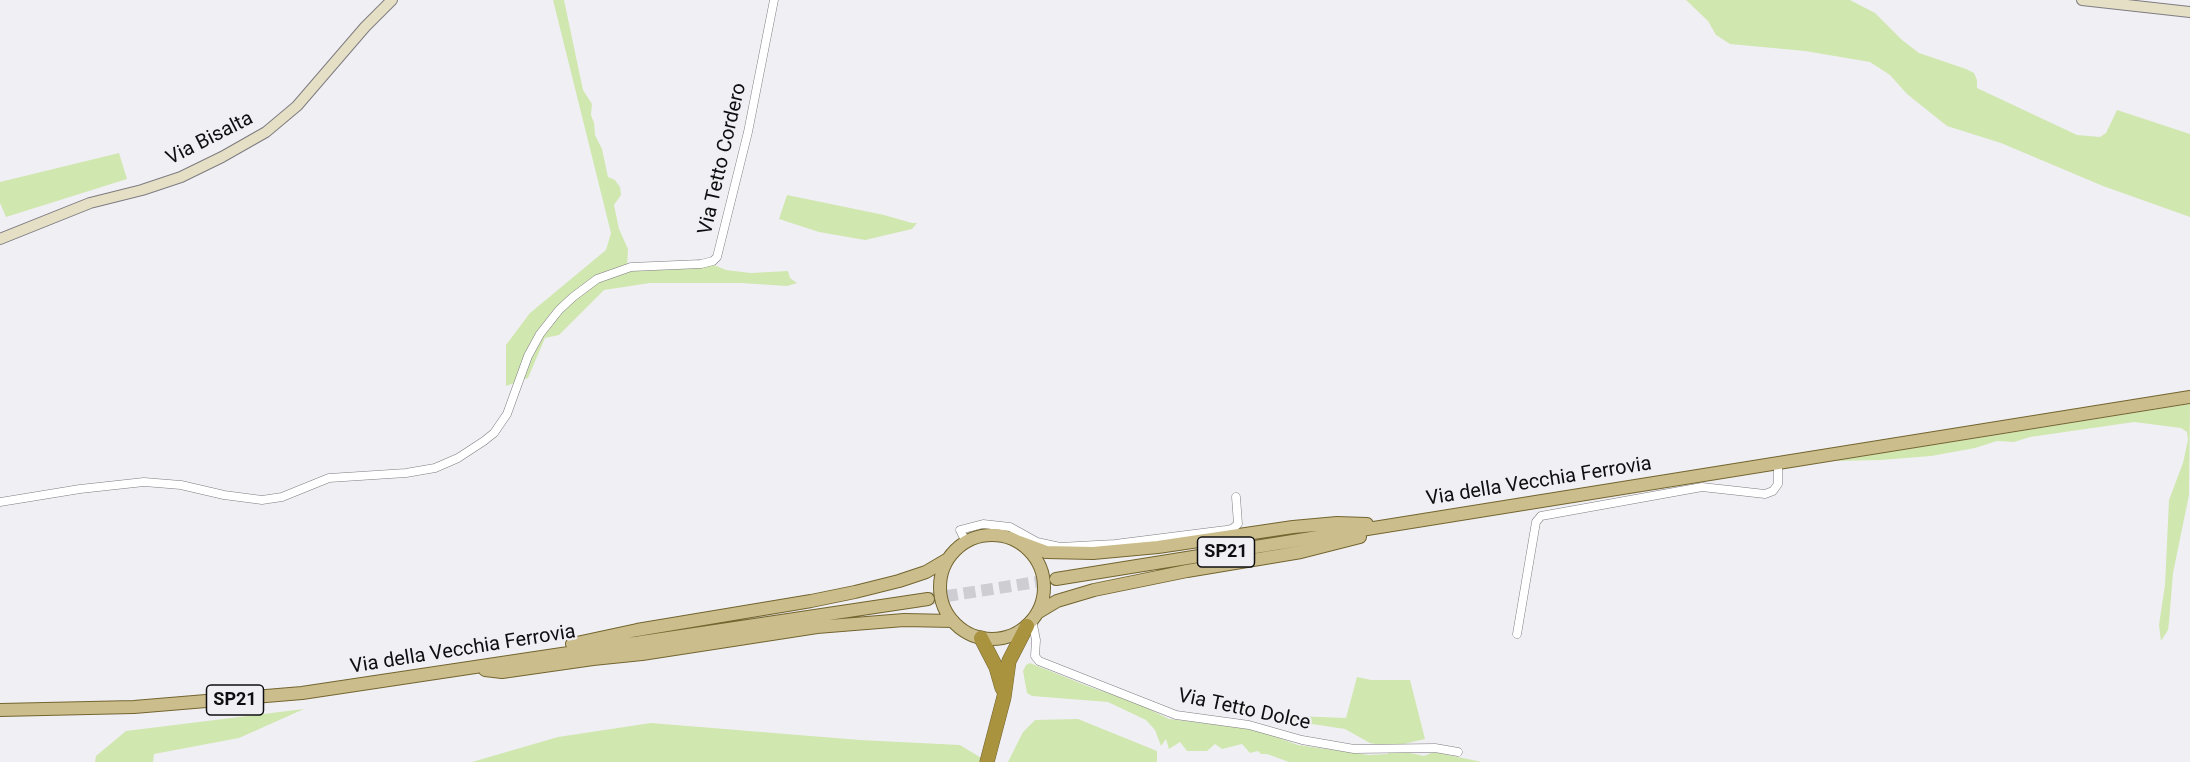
<!DOCTYPE html>
<style>
body{margin:0}
canvas{display:block;background:#f0eff4}
</style>
<canvas width="2190" height="762"></canvas>
<script>
const g = document.querySelector('canvas').getContext('2d');
g.lineJoin = 'round';
function fillPath(path, color) {
  g.fillStyle = color;
  g.fill(path, 'evenodd');
}
function poly(rows) {
  const path = new Path2D();
  for (const r of rows) {
    if (r.length === 3) {
      path.moveTo(r[0] + r[2], r[1]);
      path.arc(r[0], r[1], r[2], 0, 2 * Math.PI);
      continue;
    }
    path.moveTo(r[0], r[1]);
    for (let i = 2; i < r.length; i += 2) path.lineTo(r[i], r[i + 1]);
  }
  return path;
}
function stroke(path, color, width, dash) {
  g.strokeStyle = color;
  g.lineWidth = width;
  g.lineCap = dash ? 'butt' : 'round';
  g.setLineDash(dash || []);
  g.stroke(path);
}
function label(font, color, halo, rows, align = 'center') {
  g.font = font + ' Roboto,sans-serif';
  g.lineWidth = 4.5;
  g.setLineDash([]);
  g.textBaseline = 'middle';
  g.strokeStyle = halo;
  g.fillStyle = color;
  for (const [text, x, y, turn = 0] of rows) {
    g.save();
    g.translate(x, y);
    g.rotate((+turn || 0) * Math.PI / 180);
    g.textAlign = isNaN(turn) ? turn : align;
    if (halo) g.strokeText(text, 0, 0);
    g.fillText(text, 0, 0);
    g.restore();
  }
}
const green = poly([
 [553,0,564,0,583,90,592,104,591,115,594,123,595,135,602,149,608,177,615,180,620,187,621,195,614,205,619,229,628,249,627,269,714,265,726,270,751,273,788,271,790,278,797,283,787,286,741,283,650,283,604,290,559,335,545,338,528,378,506,386,506,345,530,313,606,250,611,233],
 [1686,0,1850,0,1875,13,1902,40,1919,53,1966,69,1974,73,1977,80,1977,88,2077,135,2100,137,2106,133,2117,110,2190,134,2190,217,2103,186,2001,143,1947,126,1907,94,1890,75,1870,62,1805,51,1730,44,1716,35,1708,21],
 [119,153,127,179,6,217,0,203,0,182],
 [787,195,884,215,912,223,917,223,912,229,865,240,819,232,779,219],
 [2190,404,2189,495,2173,573,2169,622,2168,630,2161,641,2159,625,2165,585,2169,500,2183,463,2188,440,2187,432,2181,428,2134,422,2030,437,2014,442,1997,441,1975,448,1931,456,1881,460,1834,461],
 [1030,663,1090,687,1135,702,1169,719,1254,729,1298,745,1369,755,1388,754,1386,746,1370,743,1345,729,1312,724,1303,727,1295,725,1295,716,1346,718,1357,677,1371,680,1410,680,1425,739,1404,744,1406,752,1424,756,1434,752,1482,762,1289,762,1267,754,1261,754,1258,751,1250,753,1242,744,1222,749,1215,744,1207,751,1187,751,1180,742,1169,749,1166,739,1161,746,1155,730,1146,720,1108,702,1032,696,1027,693,1023,671,1026,665],
 [304,709,239,738,154,754,153,762,95,762,96,756,126,731],
 [1078,719,1157,751,1157,762,1008,762,1023,732,1035,720],
 [651,723,860,740,960,745,988,762,472,762,558,737]
]);
const primaryTunnel = poly([
 [928,599,1056,579]
]);
const street = poly([
 [0,502,80,489,144,482,181,485,224,495,262,500,282,497,329,478,406,473,435,468,458,458,484,441,494,433,507,414,528,356,540,334,559,310,573,297,597,279,631,267,701,264,713,261,717,257,748,132,774,0],
 [966,542,960,530,983,524,1010,527,1037,542,1060,547,1115,544,1226,530,1232,529,1238,524,1236,497],
 [1032,620,1036,640,1035,656,1039,661,1176,715,1249,725,1302,740,1354,749,1435,748,1458,752],
 [1517,634,1536,522,1541,516,1702,487,1765,494,1773,491,1778,484,1778,463]
]);
const secondary = poly([
 [2082,0,2190,12],
 [0,239,90,203,142,190,181,177,222,157,266,132,297,106,365,27,392,0]
]);
const primary = poly([
 [992,587,52],
 [1019,542,1046,552,1093,553,1158,547,1293,527,1337,523,1367,524],
 [1056,579,2190,397],
 [1037,613,1057,601,1094,590,1187,571,1301,552,1360,537],
 [572,644,637,630,811,601,855,592,899,581,926,572,948,559],
 [485,670,502,672,593,659,642,654,817,627,904,620,953,621],
 [0,710,134,707,302,693,928,599]
]);
const highway = poly([
 [981,638,996,667,1002,688],
 [987,762,1004,697,1009,661,1027,626]
]);
const shields = [
 [1226,552,57],
 [235,700,57]
];
const shieldNames = [
 ["SP21",1226,552],
 ["SP21",235,700]
];
const streetNames = [
 ["Via Bisalta",210,139,-27],
 ["Via Tetto Cordero",723,159,-77],
 ["Via della Vecchia Ferrovia",1539,482,-9],
 ["Via della Vecchia Ferrovia",463,650,-9],
 ["Via Tetto Dolce",1244,710,12]
];
fillPath(green, '#d1e7b0');
stroke(primaryTunnel, '#cecdd2', 12, [12, 6]);
stroke(street, '#7e7c81', 9);
stroke(secondary, '#7e7c81', 12);
stroke(primary, '#73652f', 14);
stroke(highway, '#73652f', 15);
stroke(street, '#fff', 8);
stroke(secondary, '#e5dfc5', 10);
stroke(primary, '#cbbe8c', 12);
stroke(highway, '#a9933f', 14);
for (const [x, y, w] of shields) {
  const box = new Path2D();
  box.roundRect(x - w / 2, y - 15, w, 30, 4.5);
  g.fillStyle = '#f0eff4';
  g.fill(box);
  stroke(box, '#0f0f11', 1.5);
}
label('bold 18px', '#0f0f11', null, shieldNames);
label('20px', '#0f0f11', '#f0eff4', streetNames);
</script>
